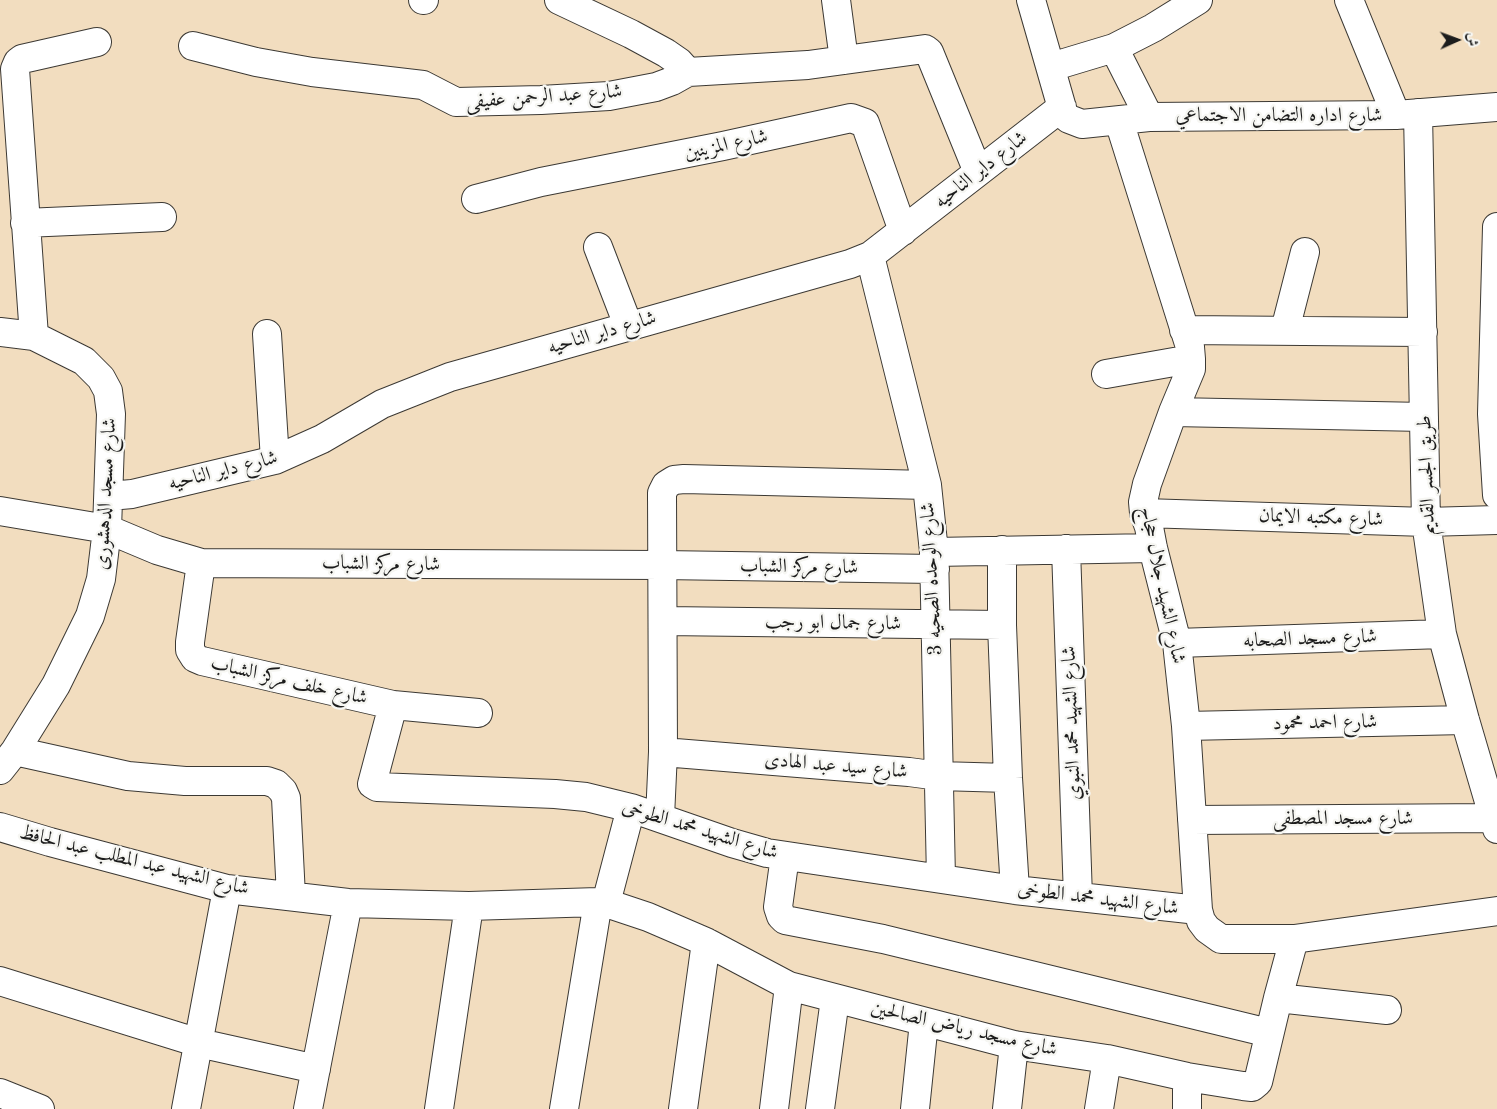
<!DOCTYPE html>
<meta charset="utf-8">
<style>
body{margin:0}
#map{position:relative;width:1497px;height:1109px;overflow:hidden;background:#f2ddbf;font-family:"Old Standard TT",Amiri,serif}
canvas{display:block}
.north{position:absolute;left:1432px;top:15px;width:50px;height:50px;-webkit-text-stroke:4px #f6f6f2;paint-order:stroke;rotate:88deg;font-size:14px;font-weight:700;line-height:20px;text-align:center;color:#1c1c1c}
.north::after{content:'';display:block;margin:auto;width:18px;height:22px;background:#1c1c1c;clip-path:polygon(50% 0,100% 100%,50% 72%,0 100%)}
</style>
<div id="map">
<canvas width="1497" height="1109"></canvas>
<div class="north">ش</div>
</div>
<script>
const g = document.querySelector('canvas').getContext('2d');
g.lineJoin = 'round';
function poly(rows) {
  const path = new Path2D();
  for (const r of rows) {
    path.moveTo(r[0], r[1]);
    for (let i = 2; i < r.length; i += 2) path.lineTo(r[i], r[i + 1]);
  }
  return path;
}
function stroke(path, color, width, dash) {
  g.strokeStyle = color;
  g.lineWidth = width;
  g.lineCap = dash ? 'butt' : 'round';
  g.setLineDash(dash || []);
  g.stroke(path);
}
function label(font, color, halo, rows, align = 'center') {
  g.font = font + ' "Old Standard TT",Amiri,serif';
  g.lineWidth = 4.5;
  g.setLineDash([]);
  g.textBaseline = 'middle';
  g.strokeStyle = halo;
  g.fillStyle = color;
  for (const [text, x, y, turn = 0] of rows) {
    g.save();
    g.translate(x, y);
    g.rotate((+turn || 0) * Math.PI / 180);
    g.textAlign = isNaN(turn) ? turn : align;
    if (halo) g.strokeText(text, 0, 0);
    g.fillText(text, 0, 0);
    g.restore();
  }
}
const minor = poly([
 [423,0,424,0],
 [559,0,631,34,666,53,679,62,688,72],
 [836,0,844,60],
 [1031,0,1064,115,1069,119,1082,124,1149,117,1396,115,1497,107],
 [1349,0,1396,115],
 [193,46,256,62,312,72,423,85,456,102,541,100,609,96,656,87,672,81,688,72,808,65,925,49,929,52,978,172],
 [1114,48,1149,117],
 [1051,67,1114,48,1153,28,1198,0],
 [1418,113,1426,522,1442,634,1465,720,1497,829],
 [1119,121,1190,347,1191,359,1191,369,1173,412,1147,484,1143,502,1144,513,1149,527,1153,548,1177,643,1186,726,1198,910,1201,921,1207,929,1221,939,1294,939,1497,911],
 [476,199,541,182,723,146,851,118,865,123,903,231],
 [25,223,162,217],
 [598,247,628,325],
 [870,256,927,485,934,552,941,878],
 [1184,330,1423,332],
 [1285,330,1305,252],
 [0,332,34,336,84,361,101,378,108,391,111,414,107,529,101,579,90,616,56,685,15,751,0,770],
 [267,334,275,460],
 [34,336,15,69,18,62,22,59,97,42],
 [1106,374,1191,359],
 [1173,412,1424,417],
 [109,496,132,494,275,460,322,439,382,404,450,377,850,264,870,256,1062,107],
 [0,511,107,529,157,550,201,563,662,565,935,569],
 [1144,513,1426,522,1497,520],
 [1066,549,1078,897],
 [1002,550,1002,625,1008,778,1015,890],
 [934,552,1153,548],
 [201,563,190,642,190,650,195,658,202,661,393,705,478,713],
 [664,621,1002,625],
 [1177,643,1442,634],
 [393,705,372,784,377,787,555,794,586,797,631,808,732,843,767,853,1015,890,1198,910],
 [1186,726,1465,720],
 [15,751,128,776,185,781,267,781,276,784,283,791,286,798,291,896],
 [663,752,909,772,939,776,1008,778],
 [660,817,663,752,662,493,666,485,674,480,684,479,927,485],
 [1192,820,1494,818],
 [0,827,50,842,227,889,348,903,469,906,598,902,606,903,648,917,706,942,789,986,1014,1045,1107,1059,1187,1077,1243,1086,1252,1087,1258,1082,1278,998,1294,939],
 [785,856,778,907,781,916,785,920,883,939,1269,1033],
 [606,903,631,808],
 [0,981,199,1043,316,1069],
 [1278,998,1387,1010],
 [0,1093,40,1109],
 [186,1109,227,889],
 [308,1109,348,903],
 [439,1109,469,906],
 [564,1109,598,902],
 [683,1109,706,942],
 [774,1109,789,986],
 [820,1109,835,999],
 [915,1109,924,1022],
 [1007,1109,1014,1045],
 [1099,1109,1107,1059],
 [1187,1109,1187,1077]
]);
const major = poly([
 [1497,227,1492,414,1497,495]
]);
const streetNames = [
 ["شارع عبد الرحمن عفيفى",544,97,-4],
 ["شارع اداره التضامن الاجتماعي",1279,116],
 ["شارع المزينين",726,145,-12],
 ["شارع داير الناحيه",981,170,-38],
 ["شارع داير الناحيه",602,333,-16],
 ["شارع داير الناحيه",223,471,-14],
 ["طريق الجسر القديم",1427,475,-92],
 ["شارع مسجد الدهشورى",106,494,-87],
 ["شارع مكتبه الايمان",1321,518,2],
 ["شارع مركز الشباب",381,564,1],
 ["شارع مركز الشباب",799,567,1],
 ["شارع الوحده الصحيه 3",932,579,-93],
 ["شارع الشهيد جلال حجاج",1162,585,78],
 ["شارع جمال ابو رجب",833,623,1],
 ["شارع مسجد الصحابه",1310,639,-2],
 ["شارع خلف مركز الشباب",289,681,13],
 ["شارع الشهيد محمد النبوي",1072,723,-92],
 ["شارع احمد محمود",1325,723,-1],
 ["شارع سيد عبد الهادى",836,766,5],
 ["شارع مسجد المصطفى",1343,819],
 ["شارع الشهيد محمد الطوخى",700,830,17],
 ["شارع الشهيد عبد المطلب عبد الحافظ",134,861,14],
 ["شارع الشهيد محمد الطوخى",1098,899,7],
 ["شارع مسجد رياض الصالحين",964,1029,13]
];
stroke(minor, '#3c3934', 30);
stroke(major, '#3c3934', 30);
stroke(minor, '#fff', 28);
stroke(major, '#fff', 28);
label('20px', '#1c1c1c', '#f6f6f2', streetNames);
</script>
